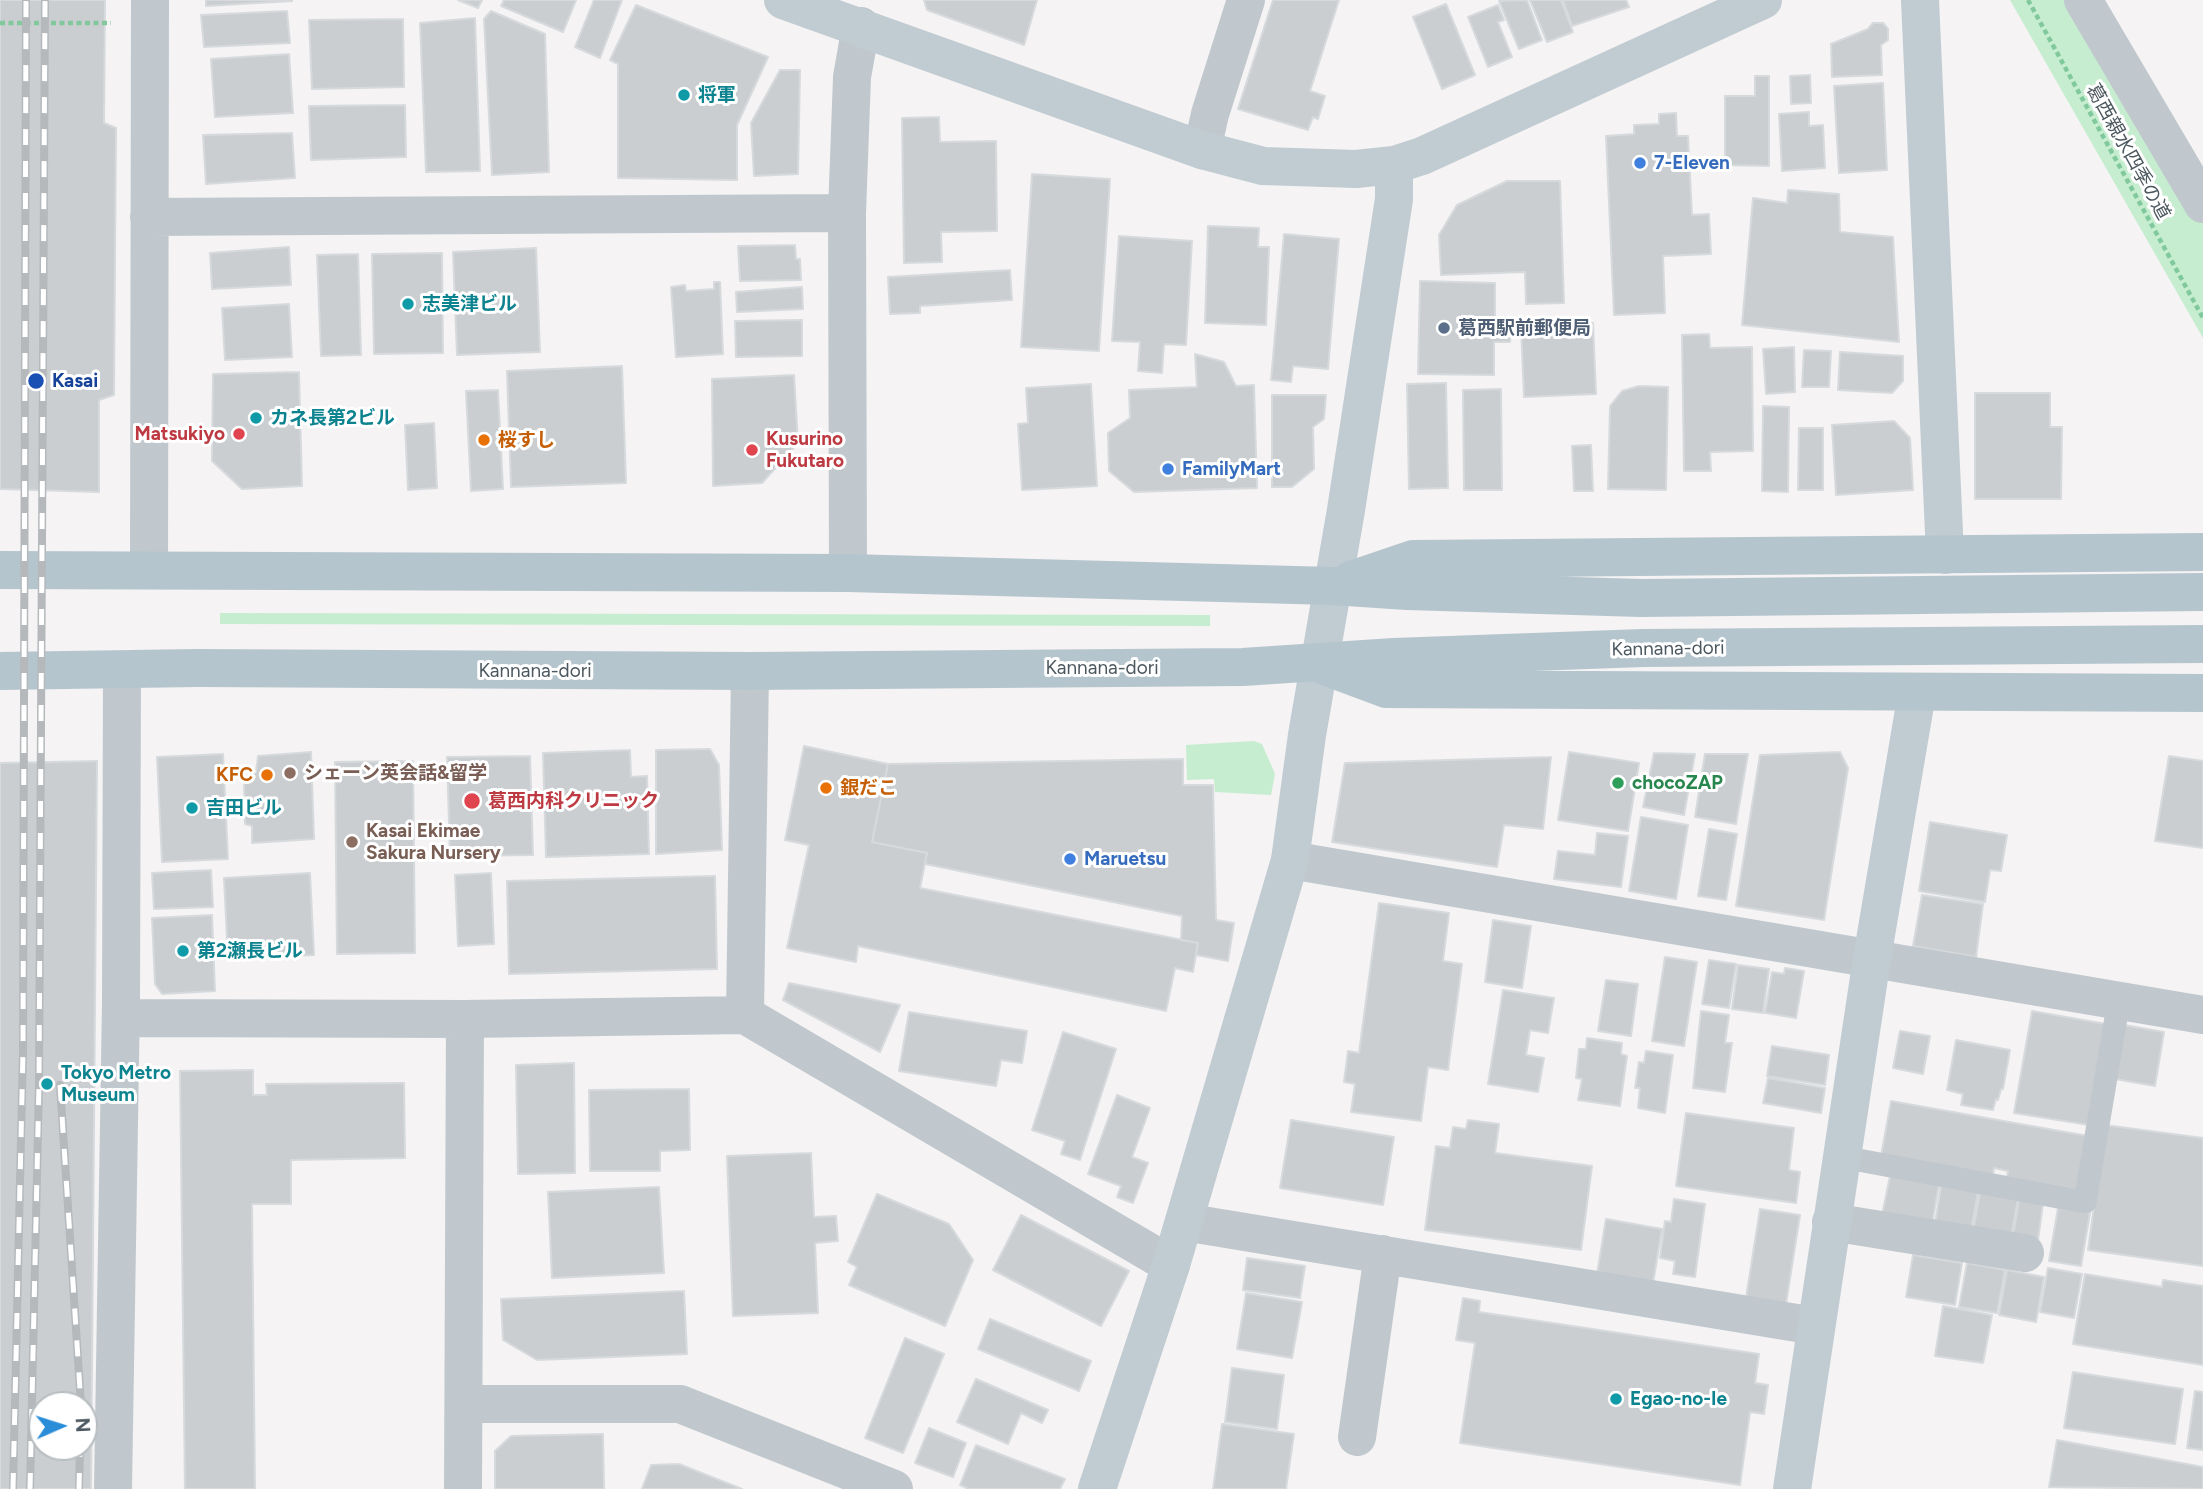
<!DOCTYPE html>
<meta charset="utf-8">
<style>
body{margin:0}
#map{position:relative;width:2203px;height:1489px;overflow:hidden;background:#f5f3f3;font-family:Figtree,sans-serif}
canvas{display:block}
.north{position:absolute;left:28px;top:1391px;width:70px;height:70px;box-sizing:border-box;background:#fff;border:2px solid #b7bcbf;border-radius:50%;rotate:87deg;font-size:19px;font-weight:700;line-height:28px;text-align:center;color:#4c585f}
.north::after{content:'';display:block;margin:auto;width:24px;height:32px;background:#2a8dd7;clip-path:polygon(50% 0,100% 100%,50% 72%,0 100%)}
</style>
<div id="map">
<canvas width="2203" height="1489"></canvas>
<div class="north">N</div>
</div>
<script>
const g = document.querySelector('canvas').getContext('2d');
g.lineJoin = 'round';
function fillPath(path, color) {
  g.fillStyle = color;
  g.fill(path, 'evenodd');
}
function poly(rows) {
  const path = new Path2D();
  for (const r of rows) {
    path.moveTo(r[0], r[1]);
    for (let i = 2; i < r.length; i += 2) path.lineTo(r[i], r[i + 1]);
  }
  return path;
}
function stroke(path, color, width, dash) {
  g.strokeStyle = color;
  g.lineWidth = width;
  g.lineCap = dash ? 'butt' : 'round';
  g.setLineDash(dash || []);
  g.stroke(path);
}
function label(font, color, halo, rows, align = 'center') {
  g.font = font + ' Figtree,"Noto Sans JP",sans-serif';
  g.lineWidth = 6;
  g.setLineDash([]);
  g.textBaseline = 'middle';
  g.strokeStyle = halo;
  g.fillStyle = color;
  for (const [text, x, y, turn = 0] of rows) {
    g.save();
    g.translate(x, y);
    g.rotate((+turn || 0) * Math.PI / 180);
    g.textAlign = isNaN(turn) ? turn : align;
    if (halo) g.strokeText(text, 0, 0);
    g.fillText(text, 0, 0);
    g.restore();
  }
}
const green = poly([
 [2010,0,2074,0,2203,221,2203,338],
 [220,613,1210,615,1210,626,220,624],
 [1254,741,1262,744,1275,774,1271,795,1215,792,1214,779,1187,780,1186,745]
]);
const building = poly([
 [0,0,105,0,104,123,116,128,114,395,99,400,99,492,0,489,0,0],
 [206,0,292,0,292,1,206,6,206,0],
 [458,0,482,0,478,8,458,0],
 [504,0,576,0,563,32,501,6,504,0],
 [594,0,622,0,600,58,575,47,594,0],
 [924,0,1037,0,1024,45,927,10,924,0],
 [1273,0,1339,0,1310,91,1325,96,1318,119,1313,117,1308,130,1238,109,1273,0],
 [1527,0,1542,40,1519,49,1499,1,1527,0],
 [1530,0,1561,0,1573,32,1547,42,1530,0],
 [1563,0,1626,0,1629,7,1572,26,1563,0],
 [1446,4,1475,75,1442,89,1413,17,1446,4],
 [636,5,768,57,737,125,737,180,618,178,618,64,610,60,636,5],
 [1498,5,1504,20,1498,22,1512,57,1488,67,1468,17,1498,5],
 [287,11,290,43,204,47,201,15,287,11],
 [491,11,545,34,549,172,492,175,484,19,491,11],
 [475,18,480,171,426,172,420,23,475,18],
 [403,19,404,87,312,89,309,20,403,19],
 [1873,23,1883,23,1888,29,1888,40,1881,45,1882,75,1832,77,1831,44,1868,29,1873,23],
 [289,54,293,113,215,117,211,59,289,54],
 [780,70,800,70,798,174,754,176,751,123,780,70],
 [1810,75,1811,103,1791,104,1790,76,1810,75],
 [1755,76,1769,76,1769,166,1725,165,1725,96,1755,96,1755,76],
 [1883,83,1887,170,1839,173,1834,86,1883,83],
 [405,105,406,157,311,160,309,106,405,105],
 [1809,112,1809,126,1823,125,1825,168,1782,171,1779,114,1809,112],
 [1676,113,1677,136,1688,136,1692,215,1709,214,1711,254,1663,256,1665,313,1614,315,1606,136,1634,134,1634,125,1659,124,1659,114,1676,113],
 [939,117,940,142,996,141,997,231,941,232,942,262,904,263,902,118,939,117],
 [292,133,295,178,206,184,203,135,292,133],
 [1032,174,1110,179,1099,351,1021,347,1032,174],
 [1507,181,1560,181,1564,303,1526,304,1525,272,1441,275,1439,235,1457,205,1507,181],
 [1788,190,1839,194,1840,232,1893,237,1899,342,1742,325,1753,198,1787,203,1788,190],
 [1208,226,1259,228,1258,247,1269,247,1266,325,1205,323,1208,226],
 [1284,234,1339,239,1328,369,1293,366,1291,382,1271,380,1284,234],
 [1119,236,1192,241,1186,345,1164,344,1162,373,1138,371,1140,342,1112,341,1119,236],
 [795,245,796,259,800,259,801,280,740,281,738,246,795,245],
 [289,247,291,285,212,289,210,253,289,247],
 [536,248,540,352,457,355,453,252,536,248],
 [442,253,443,353,374,354,372,254,442,253],
 [358,254,361,355,321,356,317,255,358,254],
 [1010,270,1012,300,920,306,920,313,890,314,888,277,1010,270],
 [1420,281,1495,283,1495,319,1510,319,1510,342,1494,342,1494,375,1418,374,1420,281],
 [714,282,720,282,723,354,676,357,671,287,685,285,686,291,714,289,714,282],
 [802,287,803,309,737,312,736,292,802,287],
 [289,304,292,357,225,360,222,308,289,304],
 [802,320,802,356,736,357,735,321,802,320],
 [1593,323,1596,394,1524,397,1521,327,1593,323],
 [1709,334,1710,348,1752,347,1753,451,1710,452,1711,471,1684,471,1682,335,1709,334],
 [1794,347,1795,392,1766,394,1763,349,1794,347],
 [1804,350,1831,351,1829,387,1802,387,1804,350],
 [1840,352,1903,356,1903,381,1892,393,1838,390,1840,352],
 [1195,354,1224,362,1236,386,1254,385,1257,488,1134,492,1109,471,1108,433,1130,418,1129,390,1197,387,1195,354],
 [622,366,626,483,511,487,507,371,622,366],
 [299,372,302,486,242,489,212,461,213,374,299,372],
 [794,375,798,443,762,483,713,486,712,379,794,375],
 [1446,383,1448,488,1409,489,1407,384,1446,383],
 [1091,384,1097,486,1022,490,1018,424,1028,423,1026,388,1091,384],
 [1639,386,1668,387,1666,490,1608,489,1610,406,1622,391,1639,386],
 [1501,389,1502,490,1464,490,1463,390,1501,389],
 [498,390,503,489,471,491,466,391,498,390],
 [1975,393,2050,393,2050,427,2062,427,2061,499,1975,499,1975,393],
 [1272,395,1326,395,1324,419,1313,427,1314,469,1292,487,1272,487,1272,395],
 [1763,406,1789,407,1788,492,1762,491,1763,406],
 [1894,421,1910,438,1913,490,1836,495,1832,425,1894,421],
 [434,423,437,488,408,490,405,425,434,423],
 [1799,428,1823,428,1823,490,1798,490,1799,428],
 [1591,445,1593,491,1574,491,1572,446,1591,445],
 [804,746,888,764,872,842,927,853,920,888,1198,943,1193,972,1175,968,1166,1011,858,946,856,962,787,948,809,845,785,840,804,746],
 [710,749,719,765,722,850,656,854,656,750,710,749],
 [630,750,631,777,647,776,649,854,546,857,543,753,630,750],
 [311,752,314,839,252,843,252,826,245,824,244,780,256,772,258,756,311,752],
 [1569,752,1639,763,1628,831,1558,820,1569,752],
 [1840,752,1848,768,1824,920,1736,906,1760,755,1840,752],
 [1654,753,1695,754,1684,815,1643,807,1654,753],
 [223,754,228,859,162,862,157,757,223,754],
 [1705,754,1748,754,1736,824,1695,817,1705,754],
 [530,756,533,855,450,856,447,757,530,756],
 [2169,756,2203,761,2203,848,2155,841,2169,756],
 [1551,757,1543,829,1504,825,1497,867,1332,842,1345,763,1551,757],
 [1183,759,1183,785,1213,785,1216,920,1234,923,1228,961,1196,955,1198,943,1181,940,1182,916,925,864,927,853,872,842,888,764,1183,759],
 [97,761,91,1489,0,1489,0,763,97,761],
 [42,1405,84,1405,84,1447,42,1447,42,1405],
 [413,761,415,953,337,954,335,762,413,761],
 [1641,817,1688,825,1676,899,1629,891,1641,817],
 [1930,822,2007,835,2001,871,1990,870,1985,902,1919,891,1930,822],
 [1709,829,1737,834,1726,900,1698,896,1709,829],
 [1597,833,1628,836,1621,887,1554,879,1558,851,1595,855,1597,833],
 [211,870,213,907,154,909,152,873,211,870],
 [310,873,314,955,228,959,224,878,310,873],
 [491,873,494,944,458,946,455,875,491,873],
 [715,876,717,969,509,974,507,881,715,876],
 [1922,895,1983,904,1976,957,1913,946,1922,895],
 [1379,903,1449,913,1443,961,1462,964,1448,1070,1428,1067,1421,1121,1351,1112,1355,1084,1344,1082,1348,1051,1359,1053,1379,903],
 [212,915,215,991,162,994,155,984,152,918,212,915],
 [1493,920,1531,926,1522,988,1485,982,1493,920],
 [1665,957,1697,962,1684,1046,1652,1041,1665,957],
 [1709,960,1736,964,1729,1008,1702,1004,1709,960],
 [1738,965,1769,969,1763,1013,1732,1009,1738,965],
 [1785,968,1804,971,1796,1018,1765,1013,1772,972,1784,974,1785,968],
 [1606,980,1638,984,1631,1036,1598,1031,1606,980],
 [789,983,900,1005,880,1052,783,1000,789,983],
 [1503,990,1554,998,1548,1033,1530,1030,1526,1055,1544,1058,1538,1092,1488,1084,1503,990],
 [1701,1011,1729,1015,1725,1043,1732,1043,1725,1092,1693,1088,1701,1011],
 [2032,1011,2106,1024,2089,1125,2014,1113,2032,1011],
 [909,1012,1027,1031,1022,1063,1001,1060,996,1086,899,1071,909,1012],
 [2124,1025,2164,1032,2155,1086,2115,1079,2124,1025],
 [1900,1031,1930,1036,1923,1074,1893,1068,1900,1031],
 [1063,1032,1116,1049,1080,1160,1061,1154,1065,1141,1032,1130,1063,1032],
 [1587,1038,1622,1043,1621,1054,1627,1056,1620,1106,1578,1100,1582,1079,1576,1078,1579,1049,1586,1049,1587,1038],
 [1956,1040,2010,1050,2003,1089,2001,1089,1998,1100,1996,1099,1993,1110,1961,1105,1963,1094,1947,1090,1956,1040],
 [1772,1046,1829,1055,1825,1085,1767,1076,1772,1046],
 [1646,1051,1673,1055,1665,1113,1638,1108,1640,1088,1635,1088,1639,1062,1644,1063,1646,1051],
 [574,1063,575,1173,518,1174,516,1065,574,1063],
 [253,1070,253,1095,267,1095,266,1084,404,1083,405,1158,291,1160,291,1204,252,1204,255,1489,185,1489,180,1071,253,1070],
 [1768,1078,1825,1088,1821,1113,1763,1103,1768,1078],
 [689,1089,690,1150,660,1151,660,1171,590,1171,589,1090,689,1089],
 [1117,1095,1150,1108,1132,1157,1148,1163,1133,1203,1117,1197,1121,1186,1088,1174,1117,1095],
 [1891,1101,2088,1136,2079,1190,2007,1177,2008,1171,1994,1168,1993,1175,1881,1156,1891,1101],
 [1686,1113,1794,1128,1789,1170,1800,1172,1796,1203,1676,1186,1686,1113],
 [1291,1120,1394,1137,1383,1205,1280,1188,1291,1120],
 [1468,1120,1499,1124,1495,1153,1592,1166,1581,1250,1425,1230,1436,1146,1450,1148,1453,1127,1466,1129,1468,1120],
 [2105,1125,2203,1138,2203,1266,2088,1250,2105,1125],
 [811,1153,814,1217,836,1216,838,1241,815,1243,818,1313,733,1316,727,1156,811,1153],
 [1890,1176,1939,1185,1931,1229,1881,1220,1890,1176],
 [1941,1186,1978,1192,1970,1236,1934,1230,1941,1186],
 [659,1187,664,1273,552,1278,548,1192,659,1187],
 [1980,1192,2018,1199,2010,1243,1972,1237,1980,1192],
 [877,1194,949,1224,973,1260,945,1326,849,1285,857,1267,848,1262,877,1194],
 [1674,1199,1705,1204,1695,1277,1673,1274,1675,1261,1660,1258,1665,1221,1671,1222,1674,1199],
 [2019,1200,2043,1204,2038,1240,2013,1236,2019,1200],
 [2058,1208,2090,1213,2081,1266,2049,1261,2058,1208],
 [1760,1209,1800,1215,1786,1304,1746,1298,1760,1209],
 [1021,1215,1129,1271,1101,1326,993,1270,1021,1215],
 [1606,1219,1662,1229,1653,1283,1597,1274,1606,1219],
 [1913,1255,1962,1263,1955,1305,1906,1297,1913,1255],
 [1247,1258,1305,1266,1300,1298,1243,1290,1247,1258],
 [1967,1263,2005,1270,1997,1313,1959,1307,1967,1263],
 [2048,1268,2082,1274,2074,1318,2040,1312,2048,1268],
 [2007,1270,2044,1277,2036,1322,1999,1315,2007,1270],
 [2085,1274,2162,1287,2163,1280,2203,1286,2203,1365,2073,1344,2085,1274],
 [684,1291,687,1354,537,1360,503,1340,501,1299,684,1291],
 [1246,1293,1302,1302,1292,1358,1237,1349,1246,1293],
 [1463,1298,1480,1301,1479,1312,1759,1354,1755,1383,1768,1385,1764,1414,1750,1412,1740,1485,1460,1443,1475,1343,1456,1340,1463,1298],
 [1943,1306,1992,1315,1983,1363,1935,1356,1943,1306],
 [990,1319,1091,1361,1079,1391,978,1349,990,1319],
 [905,1338,944,1354,903,1453,865,1438,905,1338],
 [1232,1368,1284,1375,1277,1429,1225,1422,1232,1368],
 [2073,1372,2183,1389,2175,1444,2064,1428,2073,1372],
 [976,1379,1048,1410,1042,1423,1021,1413,1008,1444,957,1422,976,1379],
 [2195,1391,2203,1392,2203,1450,2187,1448,2195,1391],
 [1222,1424,1294,1434,1286,1489,1213,1489,1222,1424],
 [929,1428,966,1443,953,1477,915,1463,929,1428],
 [603,1434,604,1489,495,1489,495,1451,511,1436,603,1434],
 [2057,1440,2203,1467,2203,1489,2049,1487,2057,1440],
 [976,1445,1065,1479,1060,1489,969,1489,960,1485,976,1445],
 [679,1464,742,1489,642,1489,651,1465,679,1464]
]);
const path = poly([
 [2028,0,2203,318],
 [0,23,111,23]
]);
const lane = poly([
 [1842,1157,2085,1202,2119,1000]
]);
const street = poly([
 [2083,0,2203,204],
 [1202,150,1210,114,1246,0],
 [149,217,847,213],
 [149,570,150,0],
 [848,573,847,213,852,77,861,26],
 [1290,860,2203,1015],
 [745,1015,750,671],
 [121,1018,465,1019,745,1015,1171,1265],
 [1184,1222,1815,1326],
 [1831,1222,2025,1253],
 [464,1404,680,1404,894,1489],
 [1357,1437,1383,1254],
 [113,1489,121,1001,122,671],
 [463,1489,465,1019]
]);
const secondary = poly([
 [783,0,1202,150,1263,166,1356,169,1394,165,1422,156,1763,0],
 [1920,0,1945,555],
 [1097,1489,1171,1265,1290,860,1307,735,1346,510,1394,199,1394,165],
 [1792,1489,1872,958,1917,693]
]);
const primary = poly([
 [0,570,848,573,1332,586,1407,591,1641,598,2203,592],
 [1351,580,1413,559,2203,552],
 [1327,667,1386,689,2203,693],
 [0,671,197,668,750,671,1243,667,1394,657,1643,648,2203,644]
]);
const rail = poly([
 [60,1085,81,1405],
 [13,1489,23,1051,26,0],
 [30,1489,39,1084,45,0],
 [79,1489,80,1447]
]);
const markers = [
 [684,95,7,"#0f9aa8"],
 [1640,163,7,"#3f7fe0"],
 [408,304,7,"#0f9aa8"],
 [1444,328,7,"#5c6f8a"],
 [36,381,9,"#1a4fb4"],
 [256,418,7,"#0f9aa8"],
 [239,434,7,"#e0444e"],
 [484,440,7,"#e8710a"],
 [752,450,7,"#e0444e"],
 [1168,469,7,"#3f7fe0"],
 [290,773,7,"#8d6e63"],
 [267,775,7,"#e8710a"],
 [1618,783,7,"#2e9e5b"],
 [826,788,7,"#e8710a"],
 [472,801,9,"#e0444e"],
 [192,808,7,"#0f9aa8"],
 [352,842,7,"#8d6e63"],
 [1070,859,7,"#3f7fe0"],
 [183,951,7,"#0f9aa8"],
 [47,1084,7,"#0f9aa8"],
 [1616,1399,7,"#0f9aa8"]
];
const cultureNames = [
 ["将軍",698,95],
 ["志美津ビル",422,304],
 ["カネ長第2ビル",270,418],
 ["吉田ビル",206,808],
 ["第2瀬長ビル",197,951],
 ["Tokyo Metro",61,1073],
 ["Museum",61,1095],
 ["Egao-no-Ie",1630,1399]
];
const streetNames = [
 ["葛西親水四季の道",2128,152,61],
 ["Kannana-dori",1668,649,-1],
 ["Kannana-dori",1102,668],
 ["Kannana-dori",535,671]
];
const shopNames = [
 ["7-Eleven",1654,163],
 ["FamilyMart",1182,469],
 ["Maruetsu",1084,859]
];
const serviceNames = [
 ["葛西駅前郵便局",1458,328]
];
const transitNames = [
 ["Kasai",52,381]
];
const healthNames = [
 ["Matsukiyo",225,434,"right"],
 ["Kusurino",766,439],
 ["Fukutaro",766,461],
 ["葛西内科クリニック",488,801]
];
const foodNames = [
 ["桜すし",498,440],
 ["KFC",253,775,"right"],
 ["銀だこ",840,788]
];
const educationNames = [
 ["シェーン英会話&留学",304,773],
 ["Kasai Ekimae",366,831],
 ["Sakura Nursery",366,853]
];
const leisureNames = [
 ["chocoZAP",1632,783]
];
fillPath(green, '#c6edd0');
fillPath(building, '#caced1');
stroke(building, '#d7dadd', 2);
stroke(path, '#81c99c', 4.5, [5, 3.5]);
stroke(lane, '#c0c8ce', 23);
stroke(street, '#c0c8ce', 38);
stroke(secondary, '#c0cbd2', 38);
stroke(primary, '#b5c5ce', 38);
stroke(rail, '#b5b9bc', 8);
stroke(rail, '#fff', 5, [16]);
for (const [x, y, r, color] of markers) {
  const dot = new Path2D();
  dot.arc(x, y, r, 0, 2 * Math.PI);
  g.fillStyle = color;
  g.fill(dot);
  stroke(dot, '#fff', 2.5);
}
label('bold 19px', '#0d838f', '#fff', cultureNames, 'left');
label('19px', '#4c585f', '#fff', streetNames);
label('bold 19px', '#366cbe', '#fff', shopNames, 'left');
label('bold 19px', '#4e5e75', '#fff', serviceNames, 'left');
label('bold 19px', '#164399', '#fff', transitNames, 'left');
label('bold 19px', '#be3a42', '#fff', healthNames, 'left');
label('bold 19px', '#c56008', '#fff', foodNames, 'left');
label('bold 19px', '#785e54', '#fff', educationNames, 'left');
label('bold 19px', '#27864d', '#fff', leisureNames, 'left');
</script>
